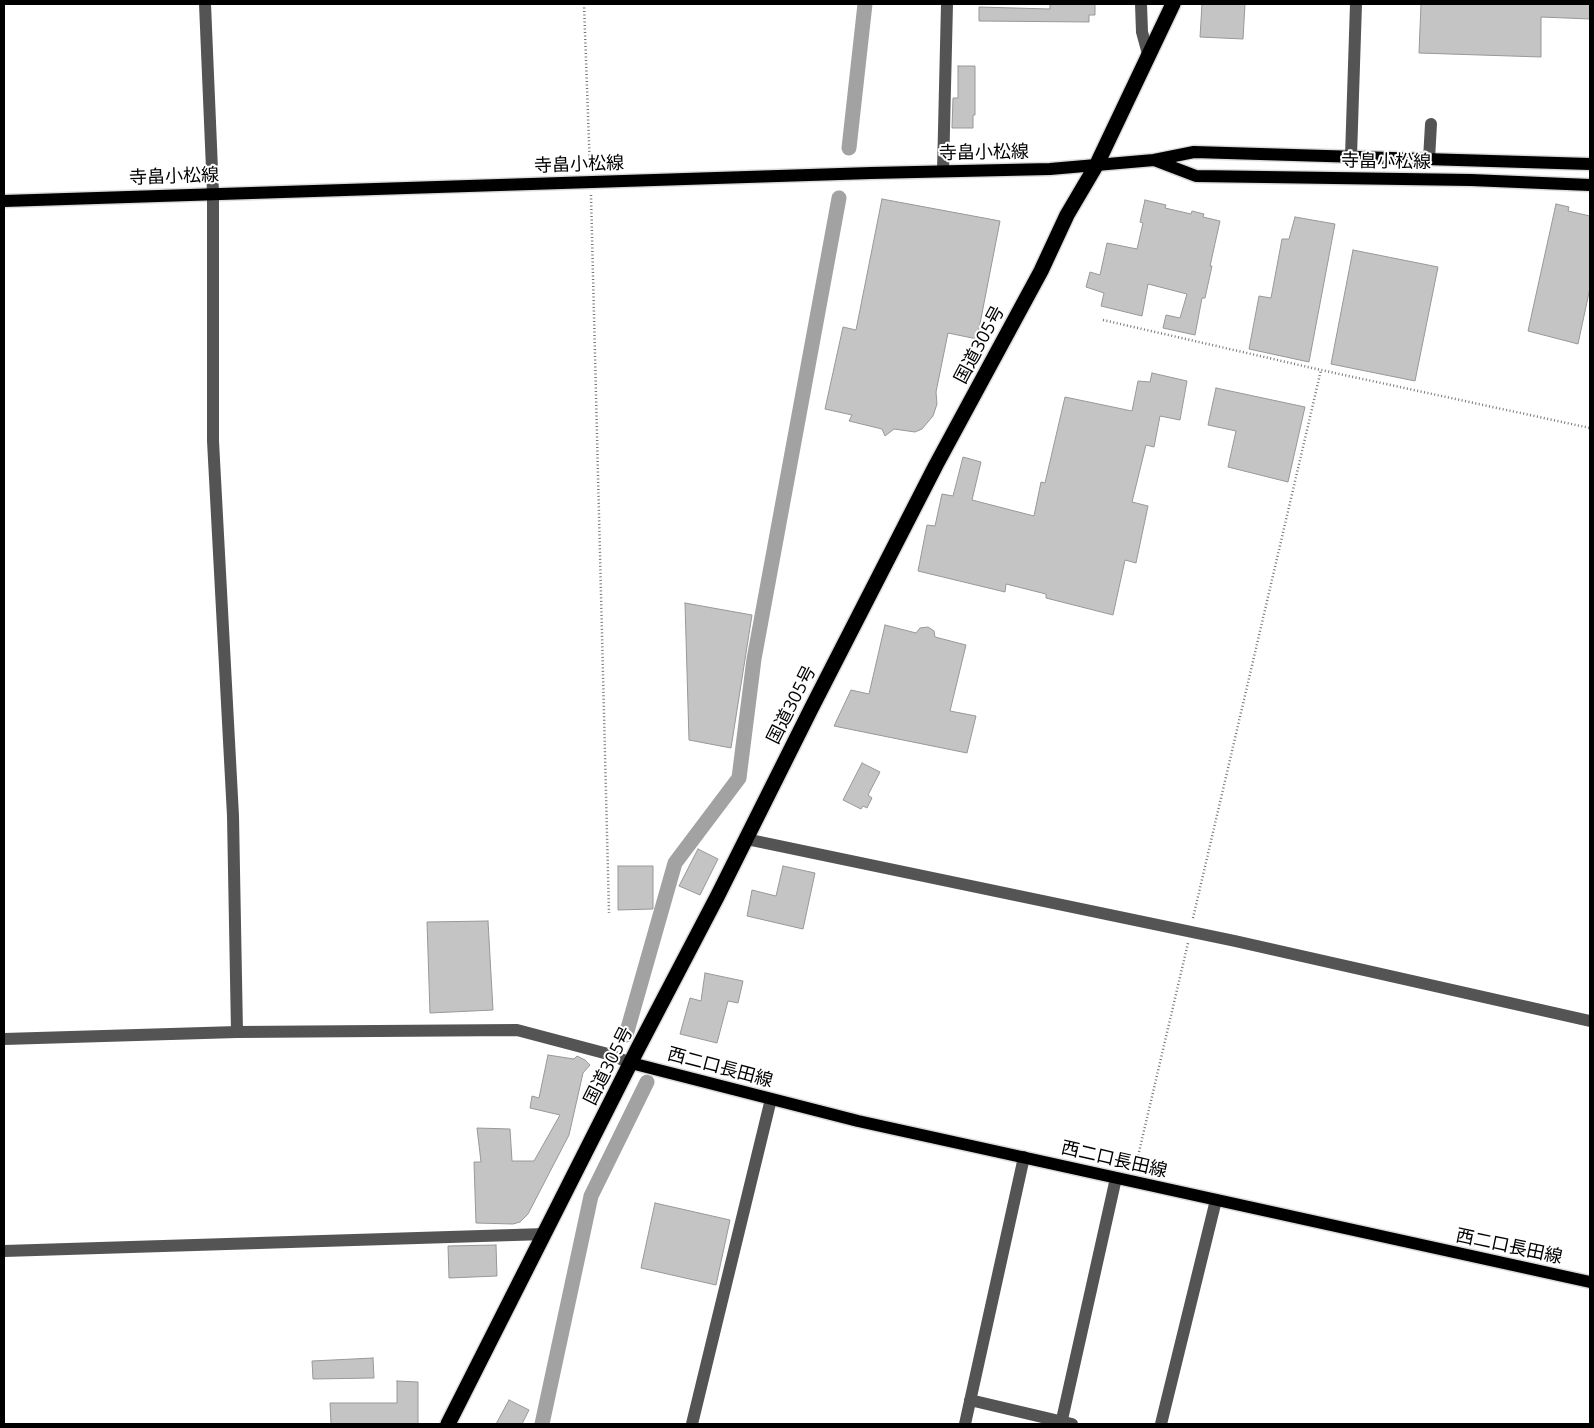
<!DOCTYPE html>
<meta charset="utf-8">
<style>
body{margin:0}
#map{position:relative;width:1594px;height:1428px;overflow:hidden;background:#fff;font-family:"Open Sans",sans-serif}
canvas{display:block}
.frame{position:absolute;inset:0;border:5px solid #000;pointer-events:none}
</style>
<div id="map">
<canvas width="1594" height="1428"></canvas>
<div class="frame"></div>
</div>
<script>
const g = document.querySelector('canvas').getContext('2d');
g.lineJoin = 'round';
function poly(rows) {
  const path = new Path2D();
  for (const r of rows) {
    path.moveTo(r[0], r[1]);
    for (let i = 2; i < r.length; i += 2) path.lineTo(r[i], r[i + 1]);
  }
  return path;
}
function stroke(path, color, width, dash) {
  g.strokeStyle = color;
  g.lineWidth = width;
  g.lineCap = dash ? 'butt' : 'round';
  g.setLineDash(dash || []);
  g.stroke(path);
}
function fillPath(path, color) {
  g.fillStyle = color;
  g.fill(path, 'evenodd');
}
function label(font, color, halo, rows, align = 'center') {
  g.font = font + ' "Open Sans","Noto Sans JP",sans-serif';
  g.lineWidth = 4;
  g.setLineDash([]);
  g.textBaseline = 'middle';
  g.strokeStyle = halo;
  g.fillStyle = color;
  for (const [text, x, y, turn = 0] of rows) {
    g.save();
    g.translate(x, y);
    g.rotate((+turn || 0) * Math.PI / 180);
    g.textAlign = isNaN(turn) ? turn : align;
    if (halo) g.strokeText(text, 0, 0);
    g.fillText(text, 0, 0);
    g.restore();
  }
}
const canal = poly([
 [849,148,865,4],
 [626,1035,675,863,739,778,754,659,839,198],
 [542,1424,591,1196,647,1082]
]);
const building = poly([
 [1050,4,1095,4,1095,15,1089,15,1089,22,979,21,979,7,1050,9,1050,4],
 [1202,4,1245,4,1243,39,1200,37,1202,4],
 [1421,4,1590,4,1590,19,1541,17,1541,57,1419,53,1421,4],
 [958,66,975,66,975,115,973,115,973,128,952,128,953,98,958,98,958,66],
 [882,199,1000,221,977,339,948,333,936,392,937,404,933,416,922,429,915,432,894,429,885,436,882,429,849,421,852,415,825,409,843,327,856,330,882,199],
 [1145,200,1166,205,1165,208,1191,214,1192,211,1204,214,1203,217,1220,221,1210,266,1212,266,1205,298,1202,298,1195,335,1163,328,1166,315,1180,318,1187,294,1148,284,1142,316,1101,306,1104,293,1086,287,1090,272,1100,275,1107,243,1137,249,1143,223,1140,222,1145,200],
 [1556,204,1569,207,1568,211,1590,216,1590,288,1578,344,1528,331,1556,204],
 [1295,217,1335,224,1309,362,1249,349,1259,296,1271,298,1282,239,1289,239,1295,217],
 [1353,250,1438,267,1415,381,1331,364,1353,250],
 [1152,373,1187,381,1180,420,1160,416,1154,447,1146,445,1132,502,1148,506,1136,563,1125,560,1113,615,1046,598,1046,594,1006,584,1005,592,918,571,927,525,935,526,942,494,953,496,963,457,981,462,972,500,1034,516,1041,482,1045,483,1065,397,1132,411,1138,381,1150,382,1152,373],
 [1216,388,1305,407,1288,482,1228,467,1236,431,1208,425,1216,388],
 [685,603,752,615,731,748,689,740,685,603],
 [885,625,916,633,920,628,928,627,934,631,935,637,966,645,950,711,976,716,967,753,834,726,851,690,869,694,885,625],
 [862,763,880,772,868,795,872,798,867,808,863,806,861,809,843,800,862,763],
 [698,849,718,859,700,895,679,886,698,849],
 [618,866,653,866,653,909,618,910,618,866],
 [783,866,815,873,803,929,747,916,752,890,776,896,783,866],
 [488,921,493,1010,430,1013,427,922,488,921],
 [705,973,743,981,738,1003,728,1001,717,1043,680,1034,690,998,701,1001,705,973],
 [548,1055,574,1059,577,1056,585,1060,590,1065,583,1073,569,1135,528,1214,520,1222,513,1224,476,1223,474,1162,481,1162,477,1128,510,1129,512,1161,534,1161,560,1115,530,1108,532,1096,539,1098,548,1055],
 [655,1203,730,1220,716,1285,641,1268,655,1203],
 [496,1245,497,1276,449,1278,448,1246,496,1245],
 [373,1358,374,1378,313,1379,312,1361,373,1358],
 [397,1381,418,1382,418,1424,331,1424,330,1403,397,1403,397,1381],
 [509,1400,529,1410,522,1424,496,1424,509,1400]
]);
const path = poly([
 [584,4,590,170],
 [591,195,609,913],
 [1103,320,1321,370,1590,428],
 [1193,918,1321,370],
 [1135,1169,1188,943]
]);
const minor = poly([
 [205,4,213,193,213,441,233,816,237,1032],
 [1141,4,1142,32,1148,54],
 [1351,156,1356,4],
 [1429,159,1431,124],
 [943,171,947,4],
 [746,839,1235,941,1590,1021],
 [4,1039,237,1032,517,1030,608,1054,631,1063],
 [4,1251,545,1234],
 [970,1400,1072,1424],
 [692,1424,771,1099],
 [965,1424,1024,1157],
 [1061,1424,1116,1178],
 [1161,1424,1216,1200]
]);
const major = poly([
 [1154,160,1194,152,1590,164],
 [4,201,871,173,1050,169,1154,160,1196,176,1471,180,1590,185],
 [631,1063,858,1121,1590,1282]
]);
const highway = poly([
 [448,1424,637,1050,717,897,811,709,936,465,1041,271,1067,215,1097,164,1173,4]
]);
const streetNames = [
 ["寺畠小松線",984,153,-1],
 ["寺畠小松線",1386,162,1],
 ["寺畠小松線",579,165,-2],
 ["寺畠小松線",174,177,-2],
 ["国道305号",980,345,-62],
 ["国道305号",792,705,-63],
 ["国道305号",609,1066,-63],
 ["西二口長田線",720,1068,15],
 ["西二口長田線",1114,1160,13],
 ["西二口長田線",1509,1247,12]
];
stroke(canal, '#a2a2a2', 15);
fillPath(building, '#c4c4c4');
stroke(building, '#989898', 1);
stroke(major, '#dbdbdb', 15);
stroke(highway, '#dbdbdb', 18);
stroke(path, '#767676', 2.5, [1, 2.5]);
stroke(minor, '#545454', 12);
stroke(major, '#000', 12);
stroke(highway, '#000', 15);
label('18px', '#000', '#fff', streetNames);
</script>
